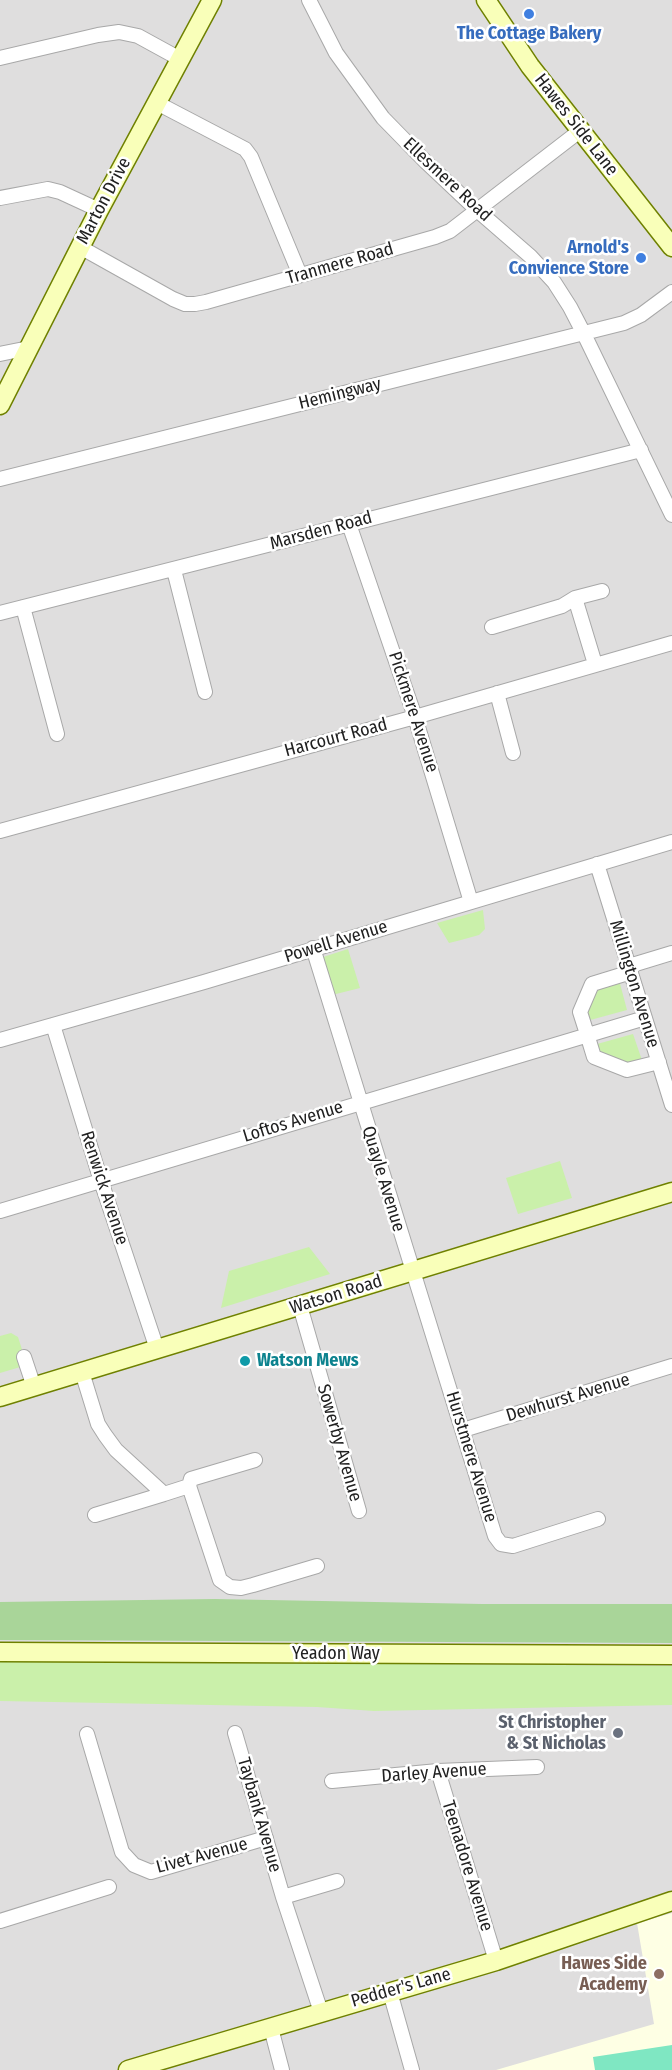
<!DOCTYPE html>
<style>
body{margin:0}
canvas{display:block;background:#f2efe7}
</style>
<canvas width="672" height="2070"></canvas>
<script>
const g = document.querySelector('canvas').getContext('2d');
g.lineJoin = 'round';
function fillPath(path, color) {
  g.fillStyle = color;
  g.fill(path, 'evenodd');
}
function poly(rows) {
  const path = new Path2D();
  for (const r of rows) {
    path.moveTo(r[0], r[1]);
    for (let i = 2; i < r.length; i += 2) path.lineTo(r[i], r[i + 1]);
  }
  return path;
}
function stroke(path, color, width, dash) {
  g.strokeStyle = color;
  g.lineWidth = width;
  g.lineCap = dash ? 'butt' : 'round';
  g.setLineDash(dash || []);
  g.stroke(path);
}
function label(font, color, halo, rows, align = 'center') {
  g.font = font + ' "Fira Sans Condensed",sans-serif';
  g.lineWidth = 5;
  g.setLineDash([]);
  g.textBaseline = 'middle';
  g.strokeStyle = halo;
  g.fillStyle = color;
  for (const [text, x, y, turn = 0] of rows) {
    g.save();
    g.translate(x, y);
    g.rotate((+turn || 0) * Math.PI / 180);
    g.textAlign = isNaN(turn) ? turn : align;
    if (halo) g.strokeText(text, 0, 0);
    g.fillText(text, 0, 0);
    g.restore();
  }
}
const residential = poly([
 [0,0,672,0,672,2070,0,2070]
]);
const education = poly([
 [672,1913,672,2070,496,2070,654,2024,637,1923]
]);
const grass = poly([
 [483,910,485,929,479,935,461,940,449,943,437,923],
 [348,949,360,988,332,995,320,958],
 [618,976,627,1010,583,1022,592,984],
 [633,1034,644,1066,594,1057,590,1046],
 [560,1161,572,1198,518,1214,506,1178],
 [309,1247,330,1274,221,1308,229,1271],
 [11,1333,18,1337,27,1365,0,1373,0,1336],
 [0,1661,672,1666,672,1705,374,1711,317,1707,0,1701]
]);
const forest = poly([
 [215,1599,482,1604,672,1604,672,1643,0,1640,0,1602]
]);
const pitch = poly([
 [672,2045,672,2070,595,2070,593,2057]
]);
const street = poly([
 [309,0,336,53,383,118,426,162,477,210,530,256,554,282,570,307,584,334,672,515],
 [0,58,98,35,119,32,138,36,180,59],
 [157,103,245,149,251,157,300,275],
 [0,198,48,189,60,192,99,210],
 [80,247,173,299,185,304,195,304,206,302,435,237,450,231,581,130],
 [0,354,29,348],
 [0,479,624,323,641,315,672,292],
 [349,524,415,717,471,902],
 [174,570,205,692],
 [575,598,595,664],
 [23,607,57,734],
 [0,613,641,450],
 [492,627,562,606,575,598,602,591],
 [497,693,513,753],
 [0,831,415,717,672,643],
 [597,864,672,1105],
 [313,948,495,1536,501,1544,513,1546,598,1519],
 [629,966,672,953],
 [631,972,592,984,580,1012,587,1034,594,1057,627,1070,659,1062],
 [53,1025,101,1181,157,1349],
 [0,1040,204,982,672,842],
 [0,1211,645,1018],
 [300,1306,359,1511],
 [24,1357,34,1387],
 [82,1372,98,1424,105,1435,116,1450,164,1494,189,1486,191,1479,255,1460],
 [463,1430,672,1366],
 [189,1486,220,1580,230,1587,241,1588,253,1585,317,1566],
 [95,1515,164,1494],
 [235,1733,283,1897,321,2012],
 [87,1734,122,1852,134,1865,151,1872,266,1838],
 [438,1771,496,1961],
 [332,1781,438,1771,537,1767],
 [283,1897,337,1881],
 [0,1921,109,1887],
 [390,1992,412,2070],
 [271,2028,282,2070]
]);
const secondary = poly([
 [486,0,530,66,672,247],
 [0,405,99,210,212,0],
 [0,1397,672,1192],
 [0,1652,672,1655],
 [128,2070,496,1961,672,1901]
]);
const markers = [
 [529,14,6,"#3f7fe0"],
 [641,258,6,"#3f7fe0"],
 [245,1361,6,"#0f9aa8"],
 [618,1733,6,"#6b7280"],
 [659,1974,6,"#8d6e63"]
];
const shopNames = [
 ["The Cottage Bakery",529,34],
 ["Arnold's",629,248,"right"],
 ["Convience Store",629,269,"right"]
];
const streetNames = [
 ["Hawes Side Lane",576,125,52],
 ["Ellesmere Road",447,180,43],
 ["Marton Drive",104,201,-62],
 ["Tranmere Road",340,264,-16],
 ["Hemingway",340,394,-14],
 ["Marsden Road",321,531,-15],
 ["Pickmere Avenue",413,712,72],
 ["Harcourt Road",336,738,-15],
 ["Powell Avenue",336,942,-17],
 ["Millington Avenue",634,984,73],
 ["Loftos Avenue",293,1122,-17],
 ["Quayle Avenue",383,1179,73],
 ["Renwick Avenue",104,1188,72],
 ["Watson Road",336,1295,-17],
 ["Dewhurst Avenue",568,1398,-17],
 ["Sowerby Avenue",339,1443,74],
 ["Hurstmere Avenue",471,1457,73],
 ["Yeadon Way",336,1654],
 ["Darley Avenue",434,1773,-4],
 ["Taybank Avenue",259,1815,74],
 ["Livet Avenue",202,1856,-15],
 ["Teenadore Avenue",467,1866,73],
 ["Pedder's Lane",401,1988,-16]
];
const cultureNames = [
 ["Watson Mews",257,1361]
];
const worshipNames = [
 ["St Christopher",606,1723],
 ["& St Nicholas",606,1744]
];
const educationNames = [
 ["Hawes Side",647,1964],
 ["Academy",647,1985]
];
fillPath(residential, '#dfdede');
fillPath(education, '#feffe4');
fillPath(grass, '#caf0aa');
fillPath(forest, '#a9d599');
fillPath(pitch, '#7fe7c2');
stroke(street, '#a8a8a8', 16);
stroke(secondary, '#6f8100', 21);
stroke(street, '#fff', 14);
stroke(secondary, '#f9ffb9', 18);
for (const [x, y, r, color] of markers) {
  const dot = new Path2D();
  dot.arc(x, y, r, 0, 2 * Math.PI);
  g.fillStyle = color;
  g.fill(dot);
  stroke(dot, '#fff', 2);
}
label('bold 18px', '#366cbe', '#fff', shopNames);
label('18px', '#212121', '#fff', streetNames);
label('bold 18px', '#0d838f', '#fff', cultureNames, 'left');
label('bold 18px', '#5b616d', '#fff', worshipNames, 'right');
label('bold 18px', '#785e54', '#fff', educationNames, 'right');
</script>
